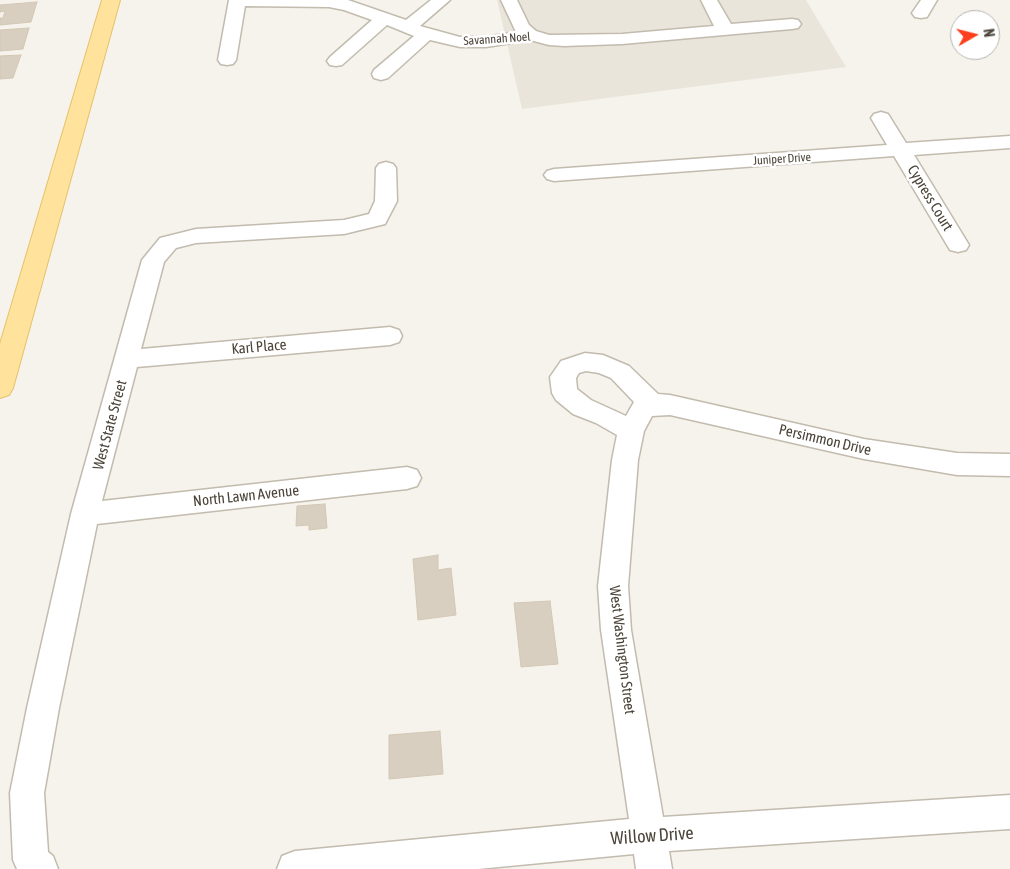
<!DOCTYPE html>
<style>
body{margin:0}
#map{position:relative;width:1010px;height:869px;overflow:hidden;background:#f6f3ec;font-family:"Asap Condensed",sans-serif}
canvas{display:block}
.north{position:absolute;left:950px;top:10px;width:50px;height:50px;box-sizing:border-box;background:#fff;border:1px solid #b7b4b0;border-radius:50%;rotate:82deg;font-size:14px;font-weight:700;line-height:20px;text-align:center;color:#4b4439}
.north::after{content:'';display:block;margin:auto;width:18px;height:22px;background:#fc3f1d;clip-path:polygon(50% 0,100% 100%,50% 72%,0 100%)}
</style>
<div id="map">
<canvas width="1010" height="869"></canvas>
<div class="north">N</div>
</div>
<script>
const g = document.querySelector('canvas').getContext('2d');
g.lineJoin = 'round';
function fillPath(path, color) {
  g.fillStyle = color;
  g.fill(path, 'evenodd');
}
function poly(rows) {
  const path = new Path2D();
  for (const r of rows) {
    path.moveTo(r[0], r[1]);
    for (let i = 2; i < r.length; i += 2) path.lineTo(r[i], r[i + 1]);
  }
  return path;
}
function stroke(path, color, width, dash) {
  g.strokeStyle = color;
  g.lineWidth = width;
  g.lineCap = dash ? 'butt' : 'round';
  g.setLineDash(dash || []);
  g.stroke(path);
}
function label(font, color, halo, rows, align = 'center') {
  g.font = font + ' "Asap Condensed",sans-serif';
  g.lineWidth = 5;
  g.setLineDash([]);
  g.textBaseline = 'middle';
  g.strokeStyle = halo;
  g.fillStyle = color;
  for (const [text, x, y, turn = 0] of rows) {
    g.save();
    g.translate(x, y);
    g.rotate((+turn || 0) * Math.PI / 180);
    g.textAlign = isNaN(turn) ? turn : align;
    if (halo) g.strokeText(text, 0, 0);
    g.fillText(text, 0, 0);
    g.restore();
  }
}
const residential = poly([
 [497,0,806,0,846,67,522,109]
]);
const building = poly([
 [37,2,31,22,0,25,0,18,3,18,5,11,0,12,0,5,37,2],
 [29,28,23,49,0,51,0,30,29,28],
 [21,55,13,78,0,79,0,56,21,55],
 [325,504,327,528,309,530,309,525,296,526,297,506,325,504],
 [438,555,438,570,451,568,456,615,418,620,413,559,438,555],
 [550,601,558,664,521,667,514,603,550,601],
 [440,731,443,774,389,779,389,735,440,731]
]);
const minor = poly([
 [229,0,348,0,406,20,431,0,450,0,420,26,460,37,486,37,516,32,501,0,517,0,529,25,536,31,549,35,622,34,714,26,701,0,717,0,731,24,792,19,798,20,801,24,798,28,792,29,622,44,564,46,549,45,530,40,486,47,460,47,430,40,388,78,381,80,374,78,372,74,374,70,414,36,387,25,342,65,336,66,330,65,327,61,330,57,372,20,344,10,329,7,245,6,236,60,233,64,227,65,221,64,218,60,229,0],
 [921,0,937,0,927,17,921,18,915,17,912,13,921,0],
 [881,112,888,114,906,143,1010,136,1010,148,914,155,969,245,966,250,958,252,950,250,894,156,554,181,547,179,544,175,547,171,554,169,887,145,871,118,874,114,881,112],
 [386,162,393,164,396,168,397,201,385,224,344,234,196,243,176,248,164,262,141,349,390,327,399,330,402,336,399,342,390,345,137,367,102,501,407,467,417,470,421,478,417,486,407,489,97,524,59,708,44,793,48,852,53,856,58,869,17,869,13,860,10,793,27,708,71,514,142,260,160,238,196,229,344,220,369,214,375,201,376,168,379,164,386,162],
 [585,353,603,355,629,366,658,394,670,395,864,439,957,453,1010,454,1010,476,957,475,864,459,670,415,652,416,644,431,638,460,628,586,631,630,663,817,1010,795,1010,829,669,851,672,869,636,869,634,854,478,869,277,869,282,856,295,851,629,819,601,630,598,586,612,460,617,435,596,423,573,414,556,400,552,393,550,377,561,361,585,353],
 [586,371,599,373,611,378,634,402,626,416,591,400,577,389,576,378,579,373,586,371]
]);
const major = poly([
 [102,0,120,0,13,388,9,395,0,398,0,344,102,0]
]);
const farStreetnames = [
 ["Savannah Noel",497,39,-4],
 ["Juniper Drive",782,159,-4]
];
const streetNames = [
 ["Cypress Court",930,198,59],
 ["Karl Place",259,347,-5],
 ["West State Street",110,425,-75],
 ["Persimmon Drive",825,440,13],
 ["North Lawn Avenue",246,496,-6],
 ["West Washington Street",622,650,83]
];
const nearStreetnames = [
 ["Willow Drive",652,836,-4]
];
fillPath(residential, '#eae5da');
fillPath(building, '#d8cfc1');
stroke(building, '#d3c7b4', 1);
stroke(minor, '#c2bbae', 3);
stroke(major, '#e6c16a', 2);
fillPath(minor, '#fff');
fillPath(major, '#ffe39c');
label('12px', '#4b4439', '#fff', farStreetnames);
label('15px', '#4b4439', '#fff', streetNames);
label('18px', '#4b4439', '#fff', nearStreetnames);
</script>
